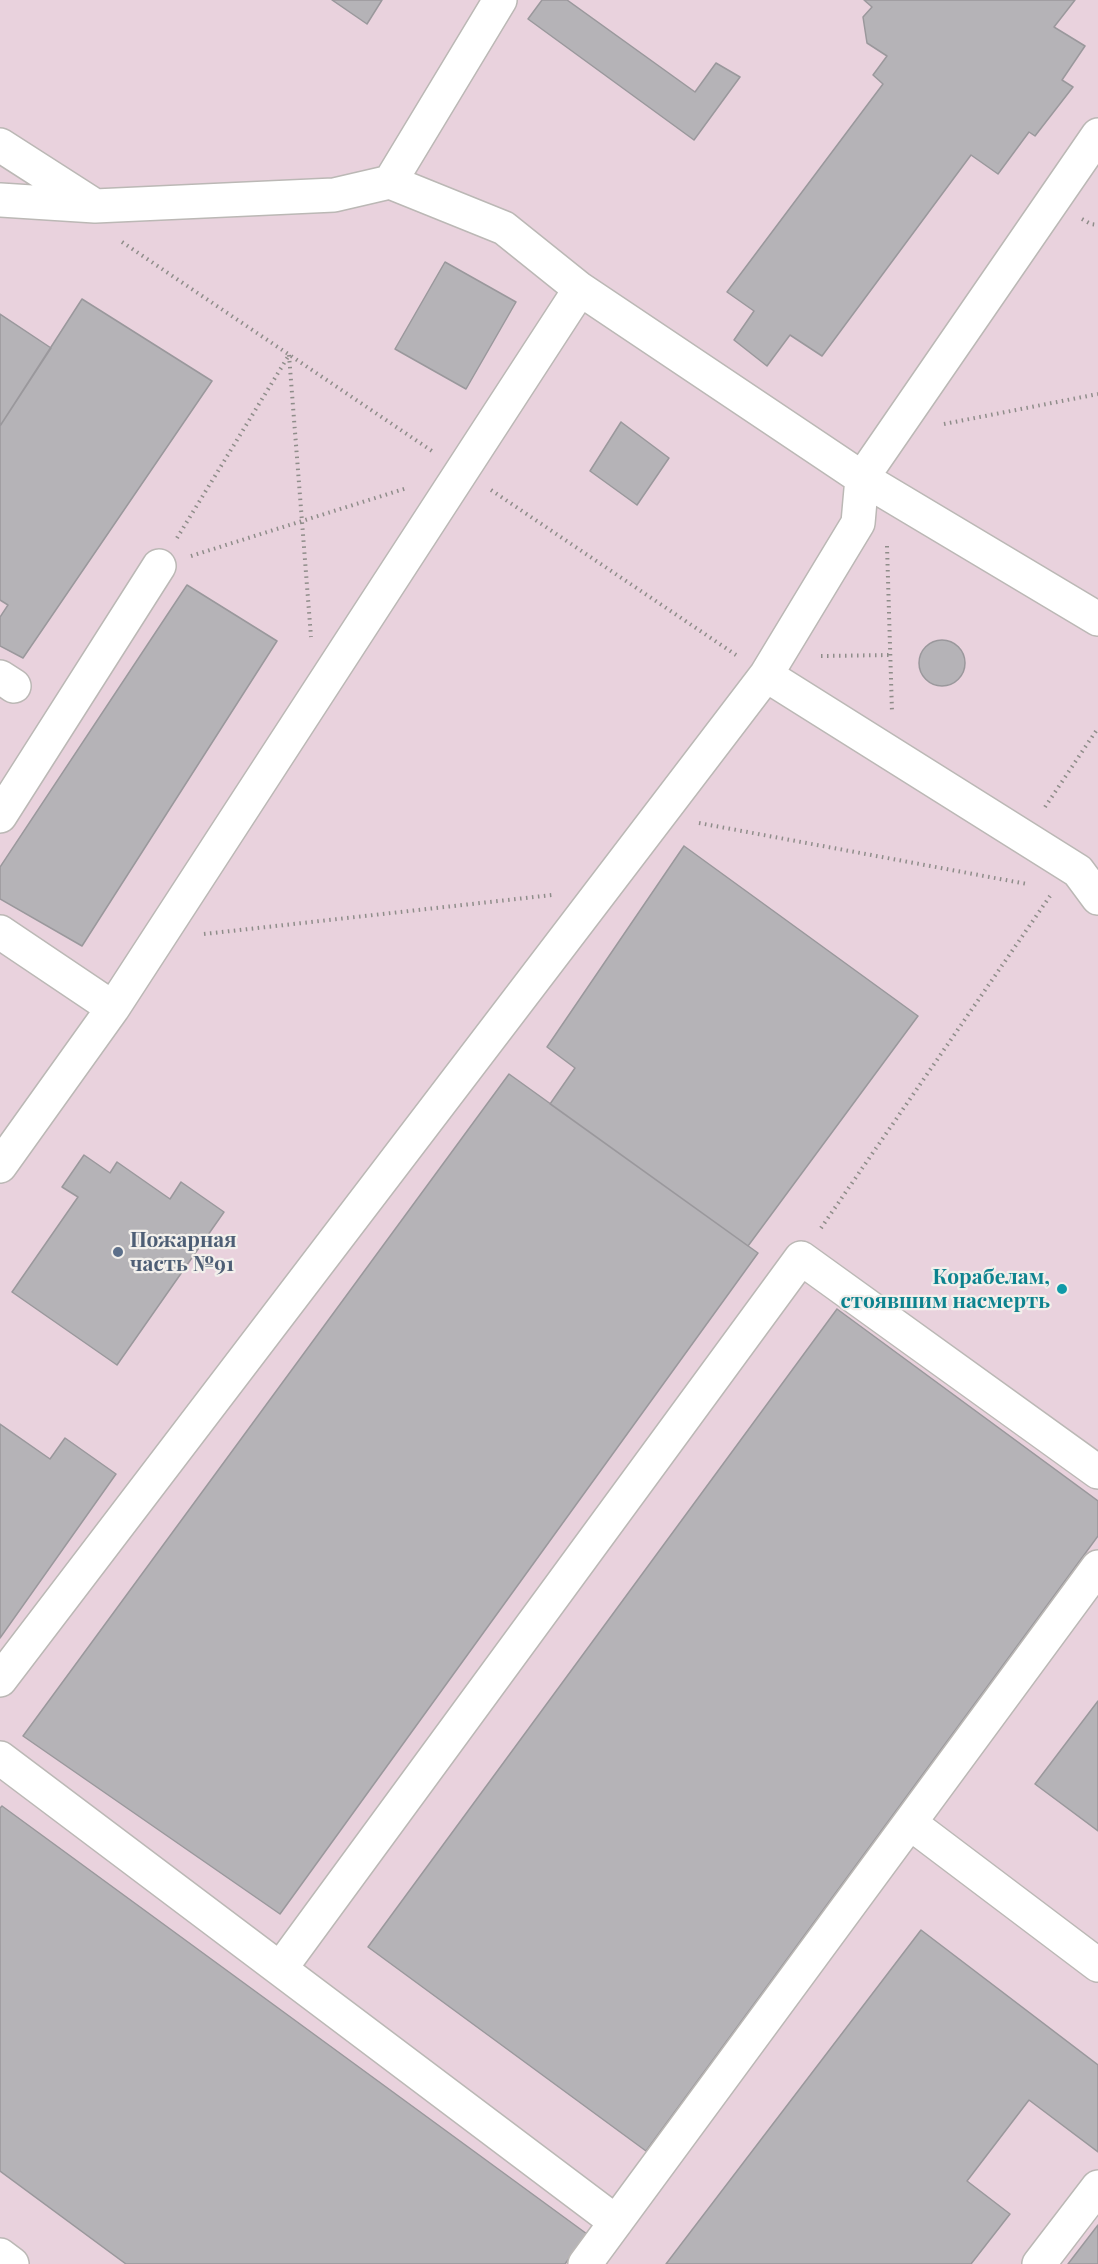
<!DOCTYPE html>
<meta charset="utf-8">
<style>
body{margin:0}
canvas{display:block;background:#e6e3df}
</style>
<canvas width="1098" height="2264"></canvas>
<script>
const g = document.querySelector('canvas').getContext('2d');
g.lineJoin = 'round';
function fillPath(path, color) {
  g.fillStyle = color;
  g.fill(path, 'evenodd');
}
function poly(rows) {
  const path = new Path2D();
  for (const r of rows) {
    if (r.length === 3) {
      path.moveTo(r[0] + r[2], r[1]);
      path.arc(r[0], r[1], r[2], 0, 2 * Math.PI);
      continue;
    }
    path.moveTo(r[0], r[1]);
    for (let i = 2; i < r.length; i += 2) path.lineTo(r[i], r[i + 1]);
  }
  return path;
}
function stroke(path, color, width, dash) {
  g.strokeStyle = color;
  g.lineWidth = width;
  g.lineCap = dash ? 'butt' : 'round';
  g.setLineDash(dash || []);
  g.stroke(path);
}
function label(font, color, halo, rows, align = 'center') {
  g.font = font + ' "Playfair Display",serif';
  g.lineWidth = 4.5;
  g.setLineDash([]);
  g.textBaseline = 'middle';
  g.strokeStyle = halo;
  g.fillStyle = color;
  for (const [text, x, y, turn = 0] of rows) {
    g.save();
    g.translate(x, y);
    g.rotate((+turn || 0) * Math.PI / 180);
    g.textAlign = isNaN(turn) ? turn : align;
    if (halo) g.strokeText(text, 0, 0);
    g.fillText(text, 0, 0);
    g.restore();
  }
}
const industrial = poly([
 [0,0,1098,0,1098,2264,0,2264]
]);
const building = poly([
 [332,0,382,0,367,24,332,0],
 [542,0,567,0,695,92,716,63,740,77,694,140,528,19,542,0],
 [864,0,1075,0,1054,27,1085,46,1062,80,1073,87,1035,136,1029,132,998,174,971,155,822,356,790,335,767,366,734,340,754,311,727,292,883,84,873,75,887,56,867,43,863,17,872,7,864,0],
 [445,262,516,302,466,389,395,349,445,262],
 [82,299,212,381,23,658,0,646,0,617,8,605,0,600,0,426,82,299],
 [0,314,51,348,0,426,0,314],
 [621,422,669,458,637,505,590,471,621,422],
 [187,585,277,641,82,946,0,899,0,867,187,585],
 [942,663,23],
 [684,846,918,1016,748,1246,550,1104,575,1068,547,1047,684,846],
 [509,1074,758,1253,280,1914,23,1736,509,1074],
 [84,1155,110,1173,117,1162,170,1199,181,1182,224,1212,117,1365,12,1292,78,1197,62,1187,84,1155],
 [837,1309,1098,1501,1098,1536,646,2151,368,1947,837,1309],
 [0,1424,50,1459,65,1438,116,1474,0,1638,0,1424],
 [1098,1701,1098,1831,1035,1784,1098,1701],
 [2,1806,587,2234,565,2264,126,2264,0,2171,0,1808,2,1806],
 [921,1930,1098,2065,1098,2152,1029,2100,967,2181,1010,2214,971,2264,666,2264,921,1930],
 [1098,2225,1098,2264,1068,2264,1098,2225]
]);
const path = poly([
 [1082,219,1091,224,1098,225],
 [122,242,432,451],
 [289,355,311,637],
 [944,424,1098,394],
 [491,490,736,655],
 [177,538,289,355],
 [887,546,892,712],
 [191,556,407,488],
 [821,656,890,655],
 [1045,807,1098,728],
 [699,823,1027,884],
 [204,934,552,895],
 [821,1228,1050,896]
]);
const minor = poly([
 [500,0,390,182,504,228,580,289,862,478,1098,619],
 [0,145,92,204],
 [0,200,95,206,334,195,390,182],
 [766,675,1078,871,1098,898],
 [0,677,14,686],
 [0,816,159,566],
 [0,932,113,1008],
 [0,1166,113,1008,580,289],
 [0,1680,766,675,858,523,862,478,1098,135],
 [0,1758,616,2222],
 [910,1823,1098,1965],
 [280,1969,801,1258,1098,1472],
 [0,2255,12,2264],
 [585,2264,1098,1567],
 [1039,2264,1098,2187]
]);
const markers = [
 [118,1252,6,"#5c6f8a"],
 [1062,1289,6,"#0f9aa8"]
];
const serviceNames = [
 ["Пожарная",130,1240],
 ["часть №91",130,1264]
];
const cultureNames = [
 ["Корабелам,",1050,1277],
 ["стоявшим насмерть",1050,1301]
];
fillPath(industrial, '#e9d2dd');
fillPath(building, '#b5b3b7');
stroke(building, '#9a989c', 1.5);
stroke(minor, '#bbb8b5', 36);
stroke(path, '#8f8d8a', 4, [1.5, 4.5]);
stroke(minor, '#fff', 33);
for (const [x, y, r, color] of markers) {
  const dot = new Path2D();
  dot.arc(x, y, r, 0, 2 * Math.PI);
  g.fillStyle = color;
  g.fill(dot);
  stroke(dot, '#f3f0ec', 2);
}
label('bold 21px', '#4e5e75', '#f3f0ec', serviceNames, 'left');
label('bold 21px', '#0d838f', '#f3f0ec', cultureNames, 'right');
</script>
